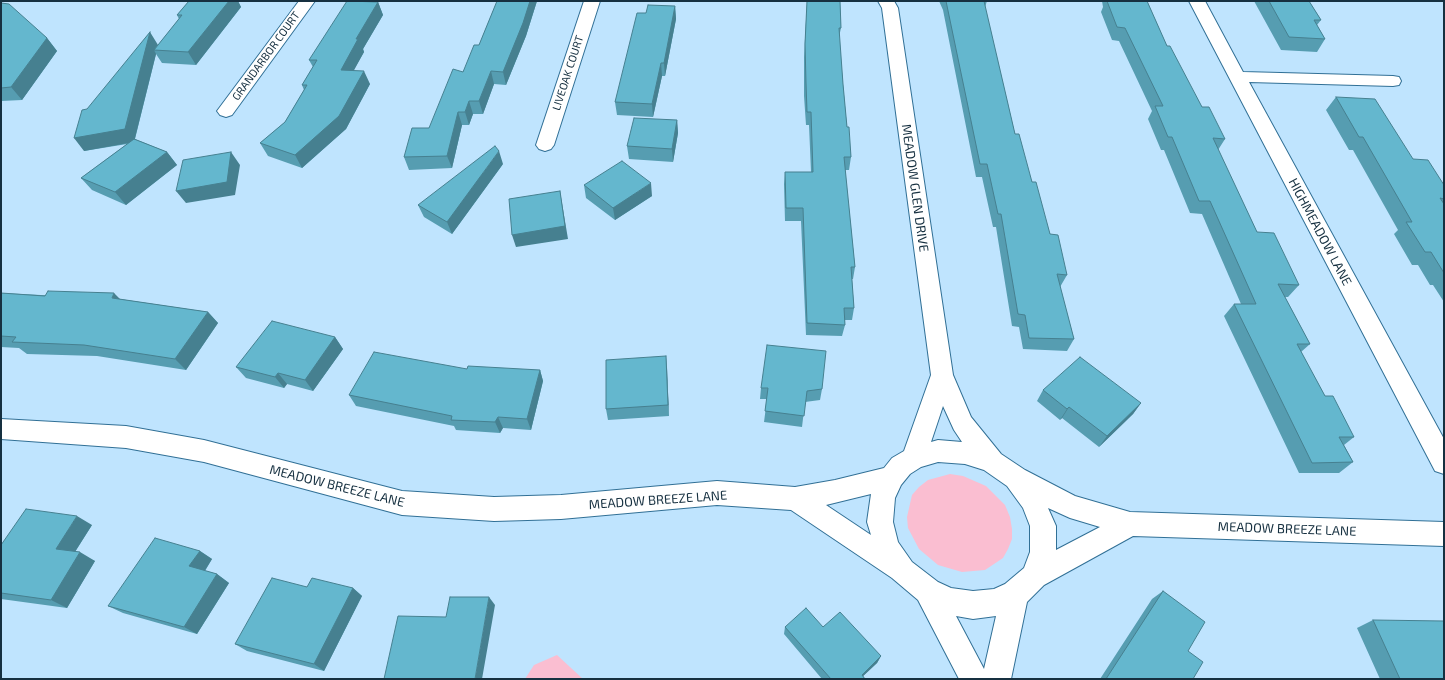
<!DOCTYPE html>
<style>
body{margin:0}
#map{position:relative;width:1445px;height:680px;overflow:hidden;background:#bfe4fe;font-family:"Exo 2",sans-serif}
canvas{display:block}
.frame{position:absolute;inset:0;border:2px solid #163040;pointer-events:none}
</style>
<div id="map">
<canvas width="1445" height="680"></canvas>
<div class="frame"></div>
</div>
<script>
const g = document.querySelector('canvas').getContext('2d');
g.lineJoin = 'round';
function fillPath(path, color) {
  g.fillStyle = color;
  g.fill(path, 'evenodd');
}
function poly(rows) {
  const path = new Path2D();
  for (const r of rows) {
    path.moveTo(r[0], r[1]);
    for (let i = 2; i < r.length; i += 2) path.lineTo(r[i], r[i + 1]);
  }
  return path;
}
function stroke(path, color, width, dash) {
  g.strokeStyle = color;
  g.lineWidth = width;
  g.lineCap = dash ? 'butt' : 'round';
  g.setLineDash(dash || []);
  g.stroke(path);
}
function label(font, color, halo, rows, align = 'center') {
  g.font = font + ' "Exo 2",sans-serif';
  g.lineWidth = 3.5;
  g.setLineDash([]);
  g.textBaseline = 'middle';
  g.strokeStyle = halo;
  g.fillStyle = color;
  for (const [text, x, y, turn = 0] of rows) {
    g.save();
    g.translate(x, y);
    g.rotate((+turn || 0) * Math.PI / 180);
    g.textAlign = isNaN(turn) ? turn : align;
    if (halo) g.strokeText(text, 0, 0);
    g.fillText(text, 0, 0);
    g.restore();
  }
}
const green = poly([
 [950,474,963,476,986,486,1005,505,1010,517,1012,529,1012,539,1008,549,1003,558,985,570,962,572,938,565,919,549,908,528,907,517,912,495,919,487,928,480],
 [557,655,583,679,525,679,534,665]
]);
const street = poly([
 [299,1,315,1,232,115,226,117,220,115,217,111,220,107,299,1],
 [584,1,600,1,554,145,551,149,545,151,539,149,536,145,584,1],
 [878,1,894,1,898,8,953,375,971,417,1001,454,1025,470,1075,496,1130,512,1444,522,1444,546,1133,536,1044,585,1027,602,1011,679,959,679,918,600,892,578,791,510,717,505,561,519,494,521,402,515,204,462,126,448,1,439,1,419,126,426,204,440,402,491,494,497,561,495,717,481,795,487,835,480,884,468,892,458,904,451,931,375,882,8,878,1],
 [943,406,954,430,962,442,938,440,931,442,943,406],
 [938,462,965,464,984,470,1007,486,1023,508,1030,526,1030,552,1024,568,1005,584,994,589,973,591,951,588,938,582,912,562,898,542,893,522,895,498,901,485,910,474,921,467,938,462],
 [871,494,867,522,871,535,826,505,871,494],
 [1048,508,1070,518,1100,527,1056,550,1056,526,1048,508],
 [956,616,973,619,996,616,984,669,956,616],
 [1189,1,1205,1,1243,72,1393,76,1399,77,1401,81,1399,85,1393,86,1249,82,1444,439,1444,474,1435,471,1189,1]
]);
const wall = poly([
 [189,1,238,1,241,7,196,65,162,63,156,54,135,139,167,152,177,165,126,205,92,190,81,178,127,144,84,151,87,109,158,45,179,19,177,15],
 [497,1,537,1,526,36,506,85,494,84,483,114,473,114,469,125,462,125,452,168,409,170,404,157,429,128,479,45],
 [807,1,840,1,841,28,839,37,843,84,847,127,851,157,849,170,845,170,855,267,853,279,852,279,854,308,852,320,845,320,845,325,842,336,806,335,801,221,785,221,784,184,785,172,811,172,809,125,806,125,804,96,804,57],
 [939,1,987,1,985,7,1015,134,1032,182,1050,234,1067,275,1060,287,1074,339,1067,351,1023,349,1019,327,1012,326,996,227,993,227,982,177,976,177,943,10],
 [1102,1,1147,1,1167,46,1202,107,1225,139,1218,150,1257,232,1299,285,1288,297,1285,297,1310,344,1301,352,1325,396,1354,437,1344,445,1353,462,1339,473,1299,473,1224,316,1234,304,1241,304,1202,214,1190,213,1164,150,1161,150,1148,119,1152,111,1119,41,1112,40,1101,12,1103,7],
 [1254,1,1309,1,1321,20,1317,25,1325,39,1317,52,1281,50],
 [378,2,383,15,363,49,364,52,353,71,370,84,346,129,302,168,268,156,260,143,285,122,304,90,302,85,313,67,309,60],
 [1,3,47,38,57,51,22,100,1,101],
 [675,6,676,19,665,76,662,76,653,117,617,115,615,102,646,13],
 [1336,97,1413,159,1444,185,1444,302,1433,285,1430,285,1418,265,1412,265,1394,234,1398,230,1353,150,1349,150,1326,110],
 [677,120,678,133,673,162,629,159,627,146],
 [503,164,452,234,424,217,418,205],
 [584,185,652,196,615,220,586,198],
 [1,293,120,299,208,312,218,323,186,370,97,356,27,354,19,348,1,347],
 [335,337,343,349,313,391,287,384,284,388,246,378,236,367],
 [666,356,669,416,608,420,606,409],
 [467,369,540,370,543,381,531,430,503,428,500,433,456,430,454,426,356,406,349,395],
 [761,388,822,389,820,400,805,402,802,427,764,422,767,399,760,399],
 [1043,390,1141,403,1133,414,1099,447,1062,418,1060,420,1037,401],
 [92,525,75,552,95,561,67,608,1,599,1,545],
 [200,551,212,559,205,571,217,574,229,583,197,634,123,613,108,606],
 [307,587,353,588,362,596,324,671,247,651,235,644],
 [1163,591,1193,679,1100,679,1152,599],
 [1373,620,1444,679,1380,679,1357,628],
 [785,627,823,627,881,656,877,663,863,676,865,679,822,679,784,634]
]);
const shadedWall = poly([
 [229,1,238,1,241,7,196,65,188,52],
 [530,1,537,1,526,36,506,85,503,72],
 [378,2,383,15,363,49,364,52,347,83,341,70,356,39],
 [675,6,676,19,665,76,664,63],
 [150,32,158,45,154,50,156,54,134,142,84,151,74,138],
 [47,38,57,51,22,100,11,87],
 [661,63,662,76,653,117,652,104],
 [364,71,370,84,346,129,302,168,295,155],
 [491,71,494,84,483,114,479,101],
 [469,101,473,114,469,125,465,112],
 [458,112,462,125,452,168,447,156],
 [677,120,678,133,673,162,672,149],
 [499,151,503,164,452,234,447,222],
 [167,152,177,165,126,205,115,192],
 [231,152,240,165,235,195,186,203,176,191],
 [651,183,652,196,615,220,613,208],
 [560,191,568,239,516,247,512,235],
 [114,293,126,305,112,298],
 [208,312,218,323,186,370,175,359],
 [335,337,343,349,313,391,305,380],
 [666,356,667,367,669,416,668,405],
 [540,370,543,381,531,430,527,419],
 [278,373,287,384,284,388,275,377],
 [1141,403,1133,414,1099,447,1107,436],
 [1069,407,1062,418,1060,420,1067,409],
 [498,417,503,428,500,433,495,422],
 [77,516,92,525,71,558,56,549],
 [200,551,212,559,202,575,189,566],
 [80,552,95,561,67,608,51,600],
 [217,574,229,583,197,634,184,627],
 [353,588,362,596,324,671,314,664],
 [489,597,495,605,482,679,475,679],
 [881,656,877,663,860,679,862,675]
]);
const building = poly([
 [189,1,229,1,188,52,154,50,182,15,177,15,189,1],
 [347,1,378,2,356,39,358,39,341,70,364,71,339,116,295,155,260,143,285,122,307,85,302,85,317,60,309,60,347,1],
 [497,1,530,1,523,23,503,72,491,71,479,101,469,101,465,112,458,112,447,156,404,157,412,128,429,128,453,69,463,72,474,45,479,45,497,1],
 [807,1,840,1,841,28,839,28,843,84,847,127,849,127,851,157,844,157,855,267,851,267,854,308,844,308,845,325,807,323,803,208,786,208,785,172,813,172,811,112,807,112,806,83,805,44,807,1],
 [946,1,984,1,1015,134,1019,134,1032,182,1036,182,1050,234,1058,235,1067,275,1057,274,1074,339,1029,338,1025,315,1018,314,1001,214,998,214,987,164,980,164,946,1],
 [1107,1,1147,1,1167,46,1170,46,1202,107,1209,107,1225,139,1213,138,1257,232,1274,233,1299,285,1278,284,1310,344,1297,344,1325,396,1333,396,1354,437,1339,437,1353,462,1312,463,1234,304,1256,304,1210,201,1199,201,1172,137,1168,137,1155,106,1163,106,1125,28,1117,27,1107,1],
 [1269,1,1309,1,1321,20,1314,20,1325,39,1289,37,1269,1],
 [1,3,9,4,47,38,11,87,1,88,1,3],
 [648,5,675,6,664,63,661,63,652,104,615,102,637,13,646,13,648,5],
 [150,32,125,129,74,138,82,110,87,109,150,32],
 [1336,97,1375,99,1413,159,1428,160,1444,185,1444,199,1440,198,1444,204,1444,273,1431,252,1425,252,1406,222,1412,222,1363,137,1359,137,1336,97],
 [634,118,677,120,672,149,627,146,634,118],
 [134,139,167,152,115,192,81,178,134,139],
 [495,146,499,151,447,222,418,205,495,146],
 [231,152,227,182,176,191,183,160,231,152],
 [622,161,651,183,613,208,584,185,622,161],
 [560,191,565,226,512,235,509,199,560,191],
 [48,291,114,293,112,298,208,312,175,359,84,345,12,342,16,337,1,336,1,293,45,296,48,291],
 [272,321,335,337,305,380,278,373,275,377,236,367,272,321],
 [767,345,826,351,822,389,807,391,804,416,765,411,768,388,761,388,767,345],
 [374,352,467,369,468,366,540,370,527,419,498,417,495,422,451,420,452,416,349,395,374,352],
 [666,356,668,405,606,409,606,360,666,356],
 [1080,357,1141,403,1107,436,1069,407,1067,409,1043,390,1080,357],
 [26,509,77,516,56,549,80,552,51,600,1,593,1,545,26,509],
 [155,538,200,551,189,566,217,574,184,627,108,606,155,538],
 [272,578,307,587,312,578,353,588,314,664,235,644,272,578],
 [1163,591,1205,622,1188,651,1203,662,1193,679,1106,679,1163,591],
 [450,597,489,597,475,679,384,679,398,616,446,617,450,597],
 [806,608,823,627,840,612,881,656,862,675,865,679,831,679,785,627,806,608],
 [1373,620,1444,621,1444,679,1400,679,1373,620]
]);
const farStreetnames = [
 ["GRANDARBOR COURT",266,56,-54],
 ["LIVEOAK COURT",568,73,-72]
];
const streetNames = [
 ["MEADOW GLEN DRIVE",915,188,82],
 ["HIGHMEADOW LANE",1320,232,62],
 ["MEADOW BREEZE LANE",337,486,14],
 ["MEADOW BREEZE LANE",658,500,-4],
 ["MEADOW BREEZE LANE",1287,529,2]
];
fillPath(green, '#fabed1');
stroke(street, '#317096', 2);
fillPath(street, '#fff');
fillPath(wall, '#569db1');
fillPath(shadedWall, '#468090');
fillPath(building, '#64b7ce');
stroke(building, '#468090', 1);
label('11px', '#163040', '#fff', farStreetnames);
label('13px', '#163040', '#fff', streetNames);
</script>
